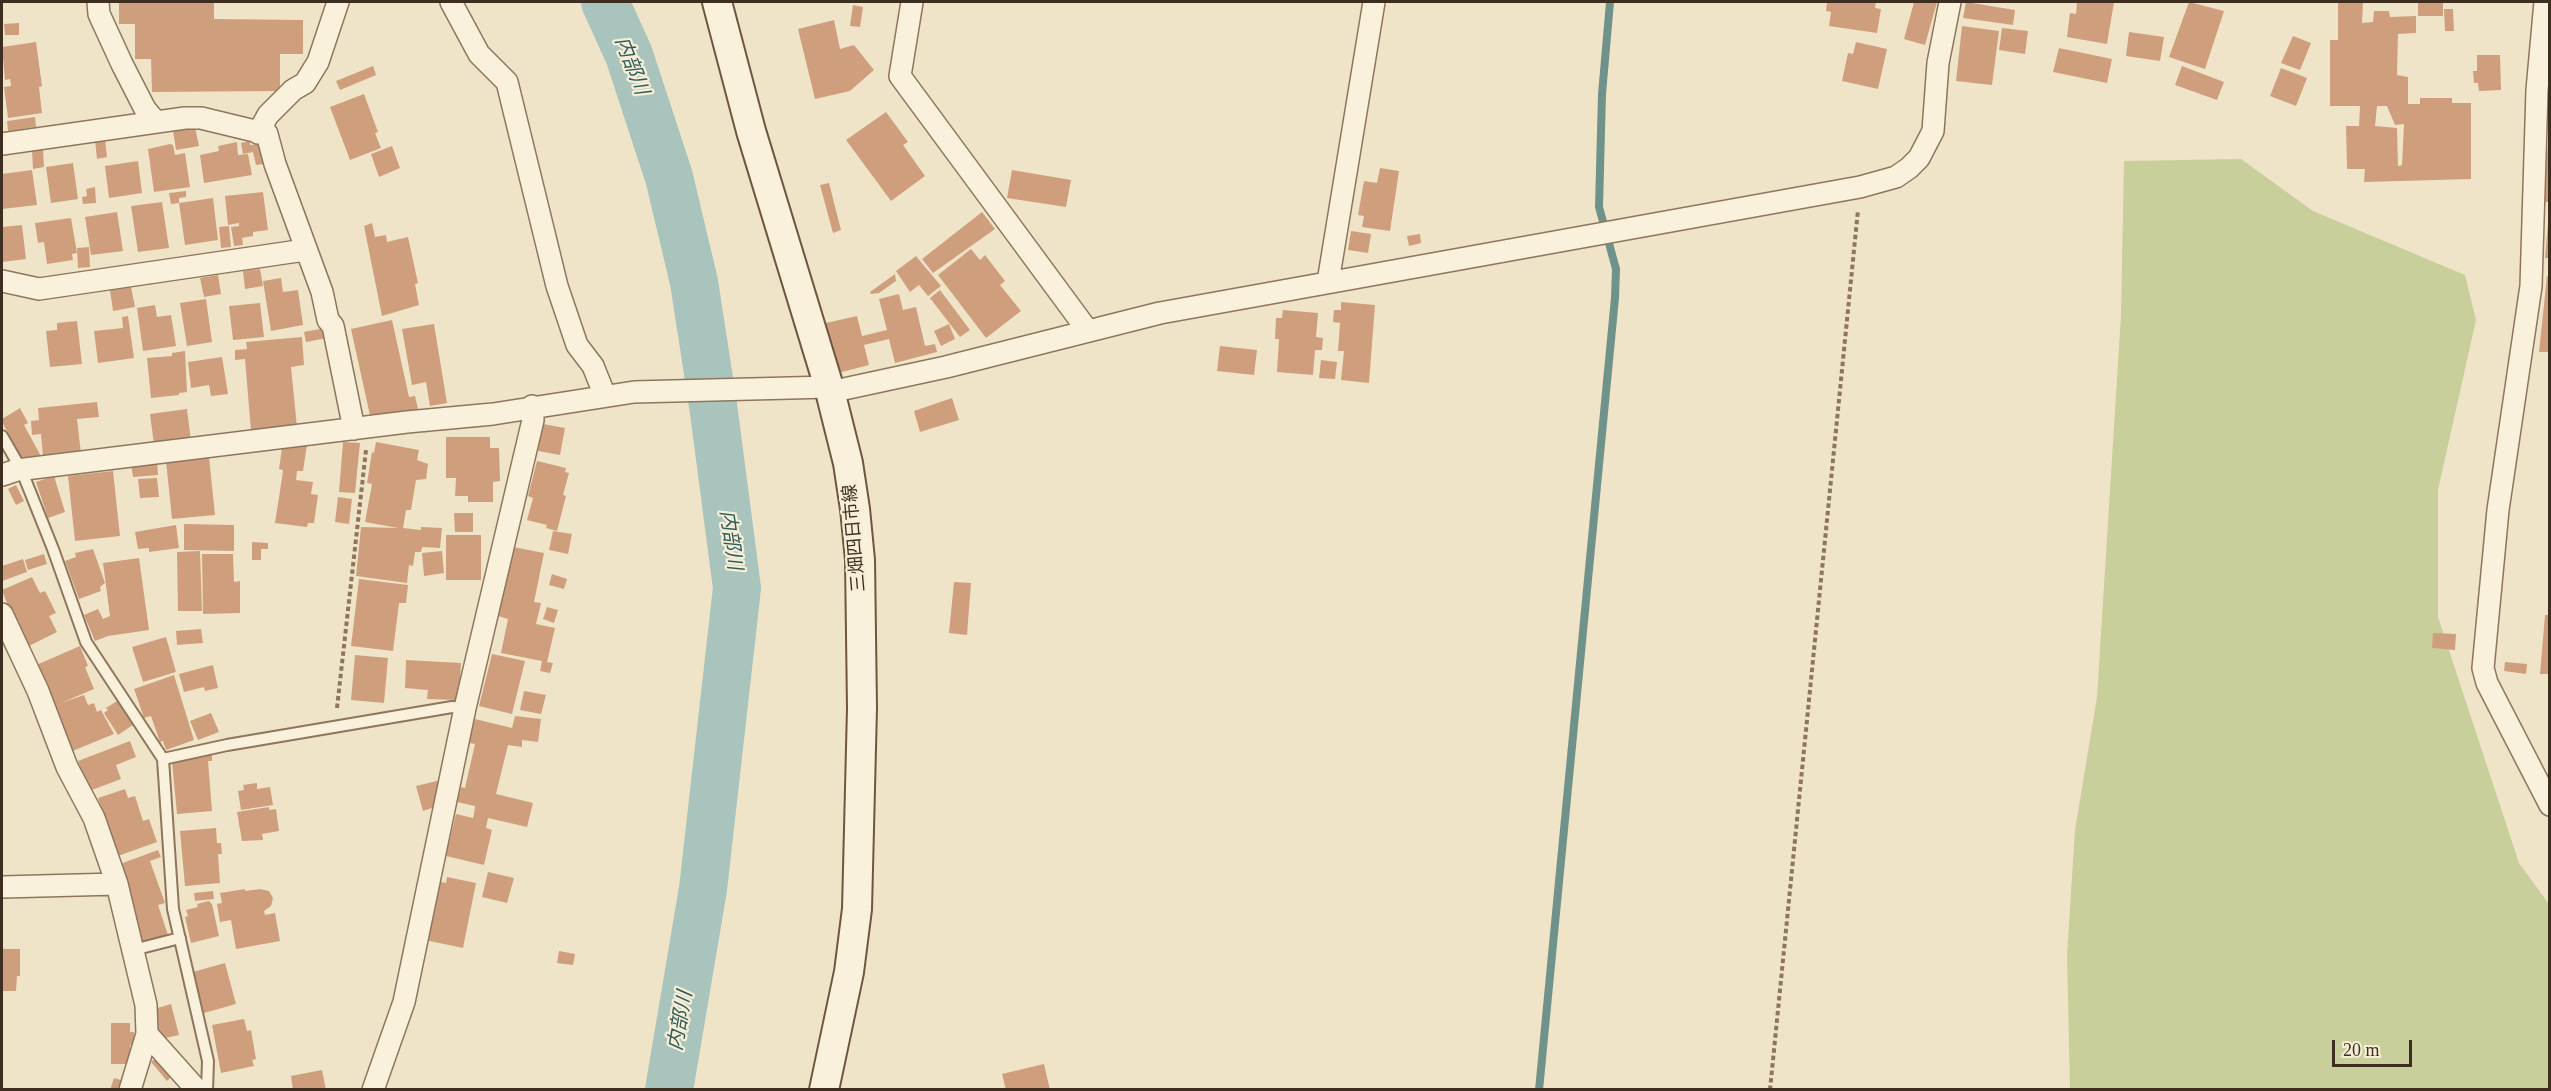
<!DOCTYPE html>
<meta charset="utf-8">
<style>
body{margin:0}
#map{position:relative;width:2551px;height:1091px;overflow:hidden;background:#f0e4c8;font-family:"Times New Roman",serif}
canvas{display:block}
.frame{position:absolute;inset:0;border:3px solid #3d2e20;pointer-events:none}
.scale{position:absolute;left:2332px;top:1040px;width:80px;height:27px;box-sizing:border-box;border:3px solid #3d2e20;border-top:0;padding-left:8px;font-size:18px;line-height:21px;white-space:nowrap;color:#3d2e20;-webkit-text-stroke:4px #f7eed8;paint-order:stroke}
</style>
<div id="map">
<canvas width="2551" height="1091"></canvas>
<div class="frame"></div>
<div class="scale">20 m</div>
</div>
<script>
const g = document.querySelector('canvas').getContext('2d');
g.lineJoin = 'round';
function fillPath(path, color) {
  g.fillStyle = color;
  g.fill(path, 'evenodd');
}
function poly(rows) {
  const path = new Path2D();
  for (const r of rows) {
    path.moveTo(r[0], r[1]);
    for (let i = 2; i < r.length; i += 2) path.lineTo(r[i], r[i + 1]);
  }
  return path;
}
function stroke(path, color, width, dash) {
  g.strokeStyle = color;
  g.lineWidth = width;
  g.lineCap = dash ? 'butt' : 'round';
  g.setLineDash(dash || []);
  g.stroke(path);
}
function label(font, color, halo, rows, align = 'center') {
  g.font = font + ' "Times New Roman","Noto Sans JP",serif';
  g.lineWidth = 4.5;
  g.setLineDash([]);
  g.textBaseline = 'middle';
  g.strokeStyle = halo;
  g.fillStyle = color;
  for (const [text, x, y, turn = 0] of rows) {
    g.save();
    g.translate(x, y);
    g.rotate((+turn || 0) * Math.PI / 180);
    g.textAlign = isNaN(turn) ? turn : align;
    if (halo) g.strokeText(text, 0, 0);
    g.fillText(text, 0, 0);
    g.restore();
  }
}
const green = poly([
 [2241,159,2313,211,2465,275,2476,320,2438,490,2438,617,2519,863,2549,904,2549,1089,2070,1090,2067,955,2075,830,2097,697,2121,315,2124,161]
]);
const stream = poly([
 [1539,1090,1615,298,1616,269,1599,207,1602,94,1610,2]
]);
const river = poly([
 [605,2,629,55,669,177,694,282,713,405,737,588,703,889,669,1090]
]);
const building = poly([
 [119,2,214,2,214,19,303,20,303,54,280,54,280,91,152,92,151,59,135,59,135,24,119,24],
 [1827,2,1876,2,1875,8,1881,9,1877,33,1829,26,1831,12,1826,11],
 [1914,2,1937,2,1925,45,1904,39],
 [1966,2,2015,10,2013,25,1963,18],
 [2077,2,2114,2,2107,44,2067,37,2070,13,2076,14],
 [2189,2,2224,11,2205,69,2169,57],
 [2338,2,2363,2,2362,23,2373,22,2374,11,2389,11,2390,17,2416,16,2416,33,2398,34,2397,75,2408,77,2408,104,2420,104,2420,98,2452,98,2452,103,2471,103,2471,179,2364,182,2365,169,2347,169,2346,126,2359,126,2360,106,2330,106,2330,40,2338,40],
 [2377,106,2387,106,2395,125,2404,124,2402,165,2398,166,2397,128,2375,126],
 [2418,2,2443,2,2443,16,2418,16],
 [853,5,863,7,860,27,850,26],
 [2444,9,2453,9,2454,31,2445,31],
 [834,20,840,49,854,45,874,70,850,91,815,99,798,29],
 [19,23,19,35,5,35,4,24],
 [1962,26,1999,31,1992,85,1956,81],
 [2002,28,2028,31,2025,54,1999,50],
 [2129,32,2164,37,2160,61,2126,56],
 [2293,36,2311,43,2300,70,2281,63],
 [36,42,42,86,39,87,42,113,8,118,4,87,11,86,10,79,5,80,2,47],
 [1856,42,1887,49,1878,89,1842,81,1848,53,1853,54],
 [2059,48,2112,59,2107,83,2053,72],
 [2477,55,2500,55,2501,90,2479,91,2478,83,2474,83,2473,71,2477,71],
 [373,66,376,75,340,90,336,81],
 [2182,66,2224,82,2217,100,2175,85],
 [2281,68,2307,78,2296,106,2270,96],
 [364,94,378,132,375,133,381,148,350,160,330,107],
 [886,112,908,142,903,145,925,176,891,201,846,140],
 [35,117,36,127,8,131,7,121],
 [195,127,199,146,176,150,173,131],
 [105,139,107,157,97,159,95,140],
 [250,141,250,145,260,144,264,164,256,165,253,152,243,154,241,143],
 [237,142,238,155,248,154,252,175,204,183,200,155,219,151,218,146],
 [2548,143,2550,202,2543,202],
 [170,144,173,145,175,155,185,153,190,187,154,192,148,149],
 [392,146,400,168,379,177,371,154],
 [43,149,44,167,33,169,32,150],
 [138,161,142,193,109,198,105,166],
 [73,163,78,199,51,203,46,167],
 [1380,168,1399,171,1390,231,1362,227,1364,216,1358,215,1364,181,1377,183],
 [32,170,37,205,2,209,2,174],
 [1012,170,1071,180,1066,207,1007,198],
 [829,183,841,230,833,233,820,185],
 [95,187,96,203,83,204,82,197,87,196,86,189],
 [186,191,186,197,179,198,179,203,171,204,169,193],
 [263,192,268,230,253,232,253,236,242,238,243,245,234,246,231,227,239,226,239,223,228,225,225,196],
 [213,198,218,240,185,245,179,203],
 [162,202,169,248,138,252,131,206],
 [117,212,123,251,91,255,85,217],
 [982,212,995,229,933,273,922,259],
 [71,218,77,253,72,254,73,260,47,264,44,242,38,243,35,223],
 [372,223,375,237,386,235,387,242,408,237,418,283,415,284,419,305,382,316,364,226],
 [2548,223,2550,223,2550,258,2545,258],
 [22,225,26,259,2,262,2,227],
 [229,226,231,247,221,248,219,227],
 [1351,231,1371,234,1368,253,1348,250],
 [1420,234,1421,243,1409,246,1407,236],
 [89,247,90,267,78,268,77,248],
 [971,249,980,260,985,255,1005,281,1000,285,1021,311,986,338,938,275],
 [916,256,941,286,928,296,919,285,910,292,896,271],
 [260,269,263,286,245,289,243,271],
 [895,274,896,281,879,293,871,294,870,292],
 [218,275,221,294,204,297,200,278],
 [2547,276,2550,277,2550,352,2539,352],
 [281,278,283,292,298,290,303,325,271,331,263,281],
 [131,287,135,307,113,311,110,290],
 [940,290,970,330,960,337,930,298],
 [899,294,903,310,916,307,925,346,935,344,937,352,895,363,889,339,864,345,869,365,838,373,826,323,857,316,862,336,887,330,879,299],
 [206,299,212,342,187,346,180,303],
 [1341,302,1375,305,1369,383,1341,380,1344,351,1338,351,1340,323,1333,322,1334,310,1341,310],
 [260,303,264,337,233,340,229,306],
 [155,305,157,317,171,315,176,346,143,351,137,308],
 [1283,310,1318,313,1316,337,1323,338,1322,350,1315,350,1313,375,1277,372,1279,339,1275,339,1276,318,1282,318],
 [128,316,134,358,98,363,94,331,123,328,122,317],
 [392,320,409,397,415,396,418,409,371,420,351,329],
 [77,321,82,364,50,367,46,331,57,330,57,323],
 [434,324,447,403,430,406,426,382,412,385,402,329],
 [949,324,955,339,941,346,934,331],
 [325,328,327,338,306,342,304,332],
 [302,337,304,365,291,367,297,427,251,431,245,359,235,360,235,350,247,349,246,342],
 [1220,346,1257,350,1254,375,1217,371],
 [185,351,187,392,179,393,179,395,151,398,147,358,172,356,172,353],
 [222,357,228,394,211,396,209,385,191,388,188,362],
 [1321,360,1337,362,1335,379,1319,378],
 [952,398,959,420,920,432,914,411],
 [97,402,99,417,77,419,81,454,43,457,41,434,32,435,31,421,39,420,38,408],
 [20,408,28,423,24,425,42,458,24,462,2,422,2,419],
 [187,409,191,441,154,445,150,414],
 [543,424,565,428,560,455,538,451],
 [446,437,490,437,490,448,499,448,500,481,493,482,493,502,468,502,468,496,455,496,456,478,446,478],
 [343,442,360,443,355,493,339,492],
 [376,442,419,450,417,460,428,464,426,479,416,480,411,510,406,510,403,528,421,530,421,527,442,528,440,548,422,547,421,552,415,552,413,566,409,565,407,583,356,576,361,527,398,528,365,522,372,484,367,483,372,452,374,453],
 [307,445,303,471,297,471,296,480,313,482,311,494,318,495,314,523,308,523,307,527,275,523,282,478,283,470,279,469,282,448],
 [209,457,215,515,172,519,166,461],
 [157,461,158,475,133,477,131,464],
 [537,461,566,468,565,472,569,473,563,495,566,496,557,531,546,528,547,525,527,520,533,498,528,496],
 [113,471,120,536,75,541,68,476],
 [54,476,65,512,48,518,36,482],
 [157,478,159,497,140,498,138,479],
 [16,485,24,501,16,505,8,489],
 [338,497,352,499,349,524,335,522],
 [454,513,473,513,473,532,455,532],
 [184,524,234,525,234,551,184,550],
 [176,525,179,548,149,552,149,548,138,549,135,532],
 [553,531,572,534,568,554,549,550],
 [446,535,481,535,481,580,446,580],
 [252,542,268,543,268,549,261,549,261,560,252,560],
 [513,547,544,553,534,602,541,603,536,624,555,628,547,662,553,663,550,673,540,671,542,661,501,653,508,619,498,616],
 [93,549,105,583,100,587,101,591,79,599,65,561,76,557,75,553],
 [200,551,202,611,178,611,177,552],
 [442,551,444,573,424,576,422,553],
 [44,554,47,564,28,570,25,560],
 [202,554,233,554,234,582,240,581,240,613,203,614],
 [139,558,149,630,108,636,95,641,84,615,98,609,103,619,110,616,103,563],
 [23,559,27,572,2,581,2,566],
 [552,574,567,579,564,589,549,585],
 [32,577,40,593,45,591,56,613,49,616,57,632,29,646,19,625,16,627,2,590],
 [359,579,408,585,406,603,399,603,393,651,351,646],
 [954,582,971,583,967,635,949,633],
 [547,607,558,610,554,623,543,619],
 [2545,615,2550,615,2550,674,2540,674],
 [201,629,203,643,177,645,176,631],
 [2433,633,2456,634,2455,650,2432,648],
 [166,637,176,672,143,682,132,647],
 [80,646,88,666,85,667,94,689,61,703,84,695,88,705,94,703,97,712,101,710,114,734,70,752,34,666],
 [492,654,525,661,512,714,479,706],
 [355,655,388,658,384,703,351,700],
 [406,660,461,663,459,700,427,699,428,690,405,688],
 [2505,662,2527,664,2526,674,2504,671],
 [213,665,218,688,205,691,204,687,184,692,179,674],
 [174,675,194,740,166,750,163,741,160,742,151,716,144,718,134,689],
 [524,691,546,695,541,714,520,710],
 [117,701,133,725,118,735,104,713,108,710,106,708],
 [211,713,219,732,198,740,190,721],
 [515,716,541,719,538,742,522,740,522,747,508,745,496,794,533,803,527,827,488,818,486,828,492,830,484,865,446,856,456,814,473,818,474,814,475,806,457,802,461,787,465,788,475,744,469,743,475,719,512,728],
 [130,741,136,757,116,765,121,779,89,791,78,761],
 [206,754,212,754,212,761,208,761,212,811,177,814,172,762,176,758],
 [441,780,435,807,423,811,416,786],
 [257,783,257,789,270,787,273,805,241,810,238,791,244,790,243,785],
 [125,789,128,798,135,796,143,821,149,819,157,842,118,856,98,798],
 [269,807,269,810,276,809,279,831,262,834,263,840,242,841,237,812],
 [216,828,217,843,221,843,222,854,218,854,220,883,185,886,180,831],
 [158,850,161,857,150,861,165,903,158,905,168,935,140,943,120,864],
 [488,872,514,878,507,903,482,897],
 [447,877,476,883,463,948,425,940,437,881,446,883],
 [245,889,245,891,260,889,269,891,273,898,271,906,264,911,265,915,275,913,280,941,236,949,231,920,220,922,217,904,222,903,220,893],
 [213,891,214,899,195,901,194,893],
 [209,901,212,904,219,936,191,943,185,917,188,916,186,910,198,907,197,904],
 [2,949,20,949,20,976,17,976,16,991,2,991],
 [559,951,575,954,573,965,557,963],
 [225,963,236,1004,204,1013,193,972],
 [171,1004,179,1035,161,1039,154,1009],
 [244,1019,247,1031,251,1030,256,1059,252,1060,254,1066,221,1073,212,1025],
 [111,1023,130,1023,130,1032,134,1032,135,1045,130,1045,130,1064,111,1064],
 [158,1056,174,1074,167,1081,151,1062],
 [1044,1064,1050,1090,1006,1090,1002,1074],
 [322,1070,326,1090,293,1090,291,1076],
 [114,1078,124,1081,122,1090,110,1090]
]);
const path = poly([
 [337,708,366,450],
 [1770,1090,1858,210]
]);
const service = poly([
 [2,436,21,469,53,549,86,642,163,759,173,909,208,1061,207,1090],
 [163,759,227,745,452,707,465,708],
 [133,950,180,938]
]);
const minor = poly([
 [98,2,99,14,122,64,145,109,156,122],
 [451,2,479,54,507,82,557,286,577,345,593,366,605,396],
 [912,2,900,76,1088,331],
 [2545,2,2537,90,2531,286,2498,510,2483,668,2487,683,2550,805],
 [258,133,268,115,293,90,305,83,318,62,338,2],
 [2,144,185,118,201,118,267,134,275,164,322,292,328,320,333,326,354,429],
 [2,281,39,289,305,250],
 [1328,282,1374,2],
 [830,392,946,367,1160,313,1860,187,1896,177,1909,168,1919,158,1933,131,1938,63,1950,2],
 [2,475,17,470,407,422,493,414,634,392,829,387],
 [2,614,38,691,67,767,94,818,117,884,146,1005,147,1034,130,1090],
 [2,887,117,884],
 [147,1034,197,1090],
 [373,1090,404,1002,465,708,533,420,532,406]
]);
const secondary = poly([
 [717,2,751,131,829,387,848,463,855,509,860,560,862,708,857,909,849,972,824,1090]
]);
const streetNames = [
 ["三畑四日市線",855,538,-95]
];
const waterNames = [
 ["内部川",631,66,69],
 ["内部川",730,540,82],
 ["内部川",681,1021,-80]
];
fillPath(green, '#c9cf9b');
stroke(stream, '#6f938a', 8);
stroke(river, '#a9c4bc', 48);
fillPath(building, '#cf9f7d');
stroke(service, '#8d765c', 14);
stroke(minor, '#8d765c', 24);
stroke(secondary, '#6f573f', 32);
stroke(path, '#8d765c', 4, [4.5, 3]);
stroke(service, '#faf1dc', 10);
stroke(minor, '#faf1dc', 21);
stroke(secondary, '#faf1dc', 28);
label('18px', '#3d2e20', '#f7eed8', streetNames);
label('italic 20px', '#2f5d5a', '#f7eed8', waterNames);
</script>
